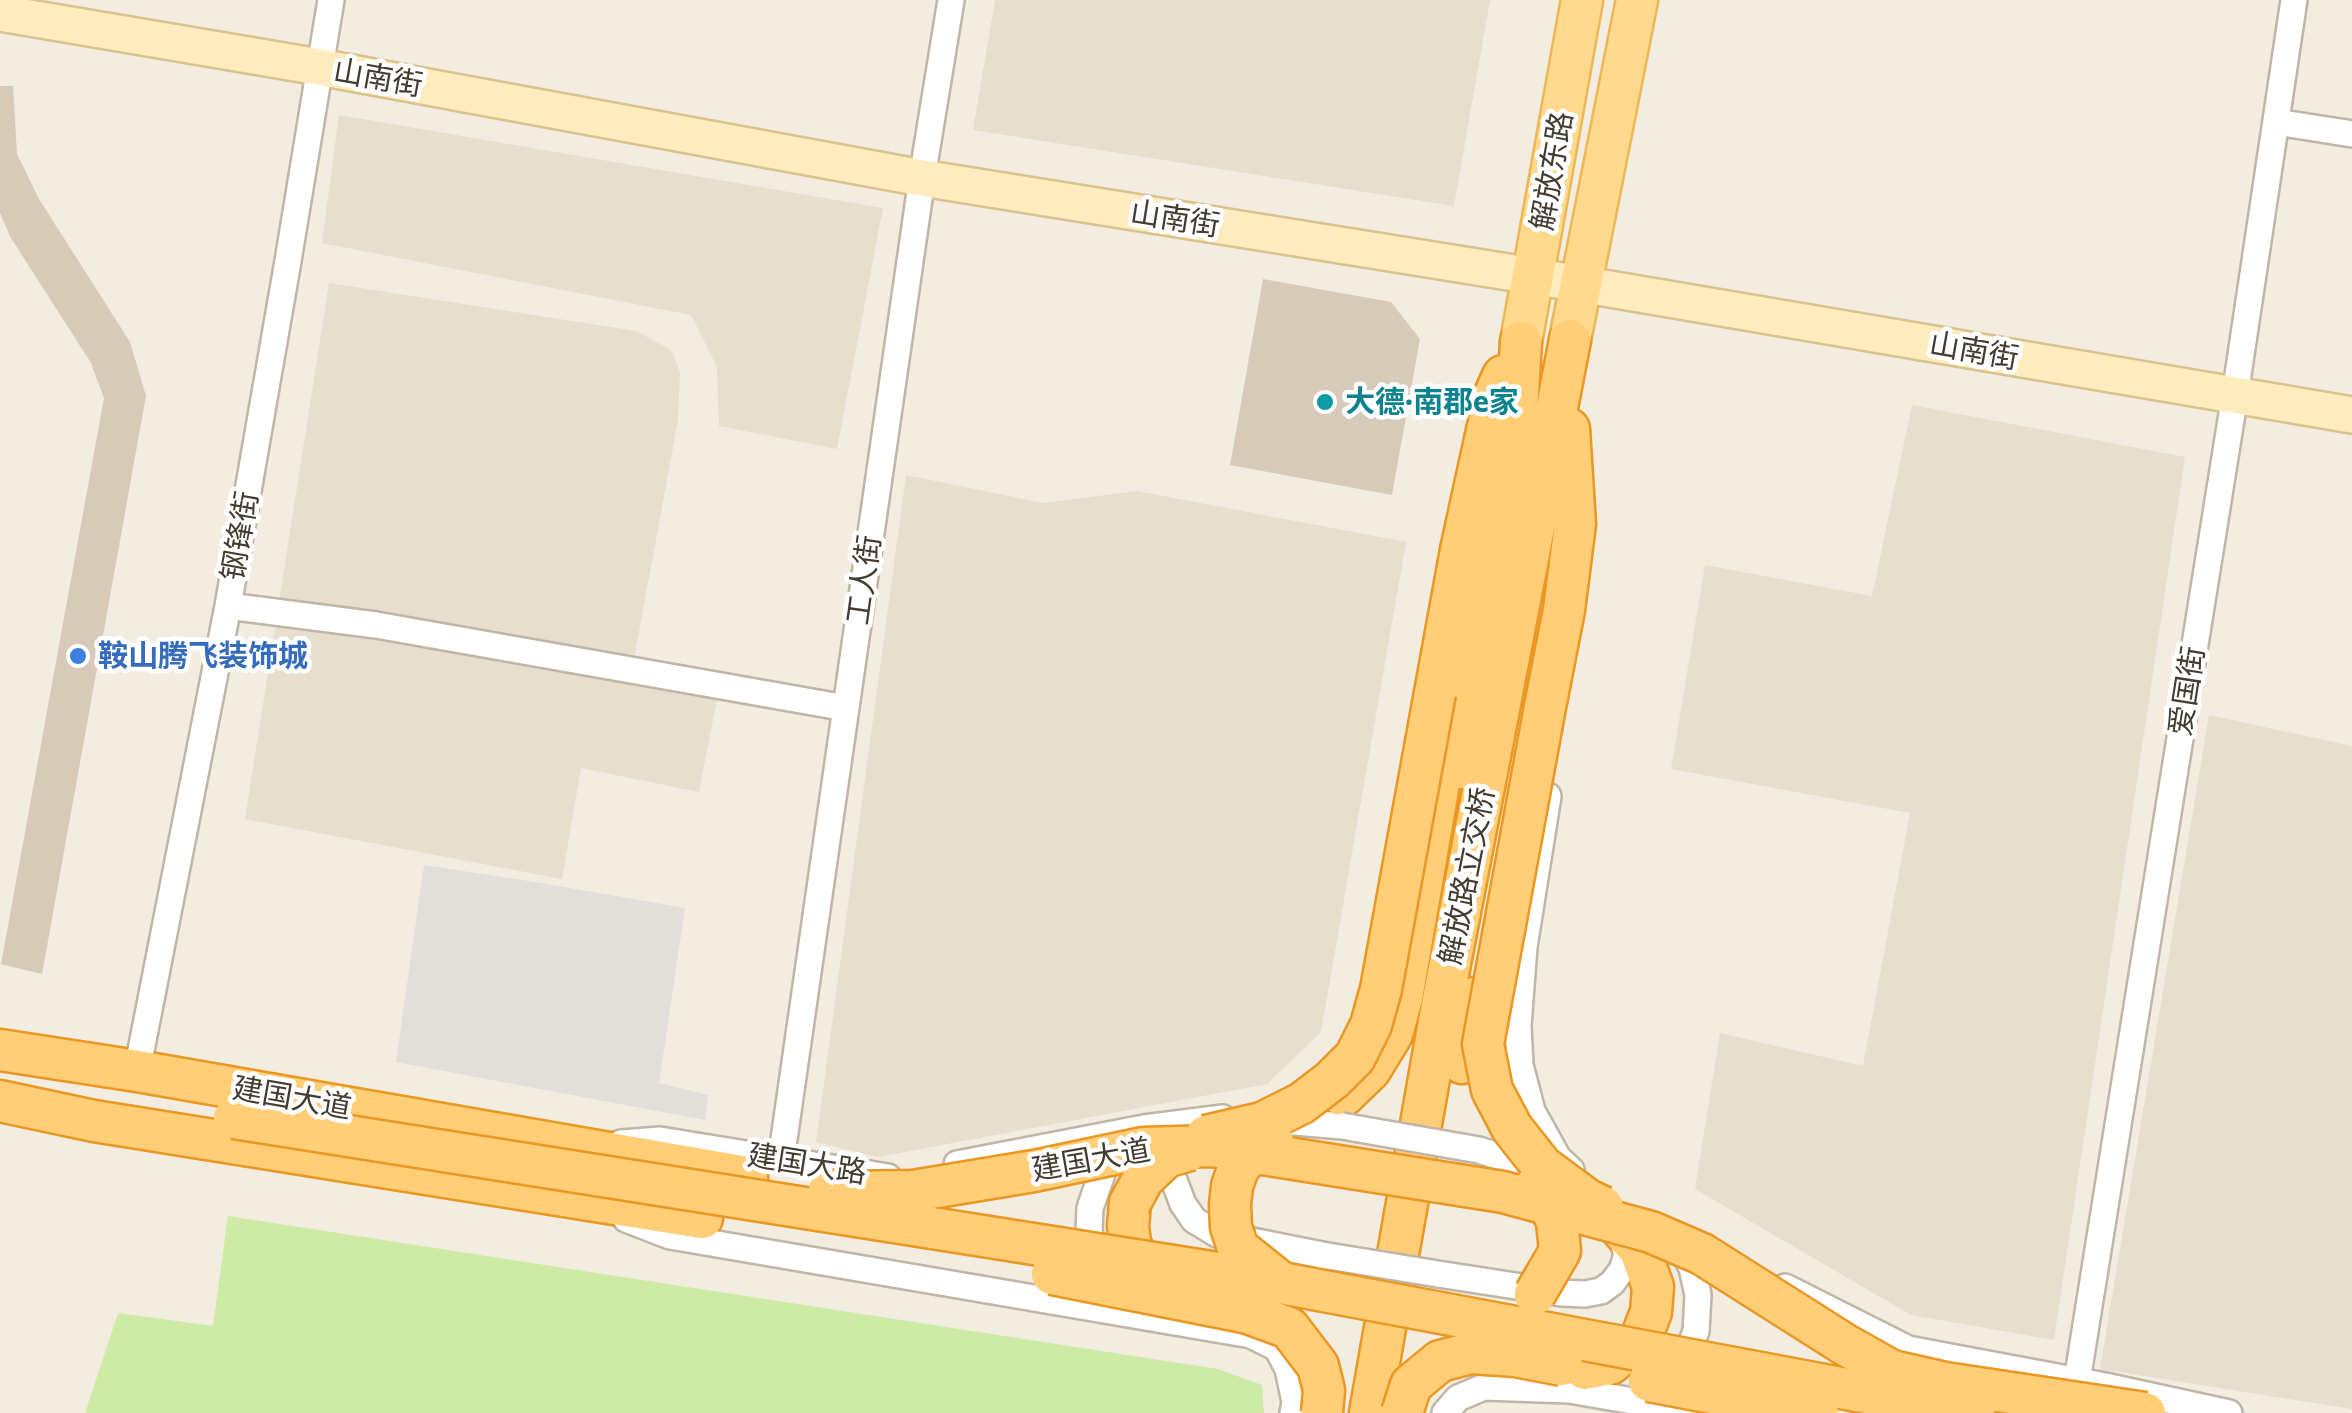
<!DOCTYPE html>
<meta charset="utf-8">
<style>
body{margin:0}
canvas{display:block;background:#f2ece1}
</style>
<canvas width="2352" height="1413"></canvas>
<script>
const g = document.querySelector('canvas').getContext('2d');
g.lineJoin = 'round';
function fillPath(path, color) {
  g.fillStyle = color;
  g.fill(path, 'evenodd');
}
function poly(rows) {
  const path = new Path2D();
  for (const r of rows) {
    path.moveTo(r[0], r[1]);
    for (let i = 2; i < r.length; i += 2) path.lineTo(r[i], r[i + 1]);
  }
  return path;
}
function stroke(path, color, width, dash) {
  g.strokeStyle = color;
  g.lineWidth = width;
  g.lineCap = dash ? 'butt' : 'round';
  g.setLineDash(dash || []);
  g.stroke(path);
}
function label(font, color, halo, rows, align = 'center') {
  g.font = font + ' Commissioner,"Noto Sans SC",sans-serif';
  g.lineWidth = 9;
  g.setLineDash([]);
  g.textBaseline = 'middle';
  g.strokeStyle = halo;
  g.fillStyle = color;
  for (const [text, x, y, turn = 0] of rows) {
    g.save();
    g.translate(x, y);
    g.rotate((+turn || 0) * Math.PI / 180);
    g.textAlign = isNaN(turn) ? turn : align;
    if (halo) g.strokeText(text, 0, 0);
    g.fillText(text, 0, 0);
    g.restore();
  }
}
const residential = poly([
 [995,0,1490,0,1454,206,973,130],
 [339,115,883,208,837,449,719,426,717,367,691,315,322,243],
 [329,283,636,331,671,350,680,372,678,420,634,659,722,673,699,792,581,768,562,879,245,819],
 [1912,405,2185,457,2054,1340,1911,1315,1695,1189,1720,1033,1863,1066,1910,813,1671,769,1705,565,1872,596],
 [906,475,1043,503,1137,491,1406,542,1321,1032,1267,1084,878,1157,816,1142],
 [2209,715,2352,746,2352,1409,2100,1369]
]);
const green = poly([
 [228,1216,1218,1369,1262,1385,1264,1413,85,1413,118,1313,213,1326]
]);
const parking = poly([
 [424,865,535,882,685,908,659,1083,708,1095,705,1120,396,1062]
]);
const building = poly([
 [0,86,13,86,17,154,39,199,130,342,146,396,42,974,1,964,104,398,91,363,11,238,0,213],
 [1263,279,1391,302,1420,339,1392,495,1230,465]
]);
const minor = poly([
 [2276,122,2352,134],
 [228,606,376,625,846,708],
 [1548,796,1524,947,1518,1026,1520,1065,1532,1111,1558,1158,1571,1170],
 [137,1071,228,606,288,261,331,0],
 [1272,1120,1342,1126],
 [621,1143,660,1140,888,1177],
 [1178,1145,1172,1153,1173,1178,1183,1204,1194,1220,1217,1234,1322,1255],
 [1479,1150,1542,1170],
 [781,1160,922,178,951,0],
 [957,1164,1144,1128,1223,1118],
 [626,1219,670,1236,1251,1335,1277,1348,1288,1369,1295,1402,1293,1413],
 [1679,1242,1692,1268,1698,1295,1696,1331,1681,1370],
 [1100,1263,1089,1232,1090,1208,1104,1168,1118,1153],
 [1438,1274,1561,1293,1585,1294,1601,1291,1612,1283,1622,1270,1627,1255,1620,1232],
 [1785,1287,1908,1349,2105,1386,2229,1413],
 [2077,1381,2235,395,2294,0],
 [1445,1413,1458,1398,1484,1387,1569,1390,1703,1413]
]);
const secondary = poly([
 [0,13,319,67,922,178,1533,276,2352,415]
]);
const primary = poly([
 [1570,340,1637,0],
 [1521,342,1582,0]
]);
const trunk = poly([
 [1435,693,1461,550,1495,394,1503,376],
 [1545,707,1564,610,1575,524,1569,429],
 [1460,768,1515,443,1521,342],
 [0,1050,137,1071,747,1177],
 [1462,1063,1474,998],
 [1343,1096,1370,1070,1392,1034,1402,998,1446,743],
 [0,1101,94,1121,702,1218],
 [1130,1203,1128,1226,1130,1243,1144,1274,1156,1285],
 [1585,1369,1610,1364,1641,1338,1651,1312,1653,1287,1640,1250,1615,1222],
 [1370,1413,1442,1005,1570,340]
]);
const minorBridge = poly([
 [1342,1126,1479,1150],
 [1322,1255,1438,1274]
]);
const trunkBridge = poly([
 [1545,707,1483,1044,1492,1090,1512,1128,1542,1166,1588,1200,1603,1207],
 [234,1118,1281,1283,1974,1413],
 [1206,1136,1262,1123,1302,1103,1332,1080,1355,1057,1371,1025,1381,989,1435,693],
 [1273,1142,1246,1159,1238,1169,1232,1186,1230,1205,1231,1227,1238,1248,1278,1280],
 [829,1190,841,1192,913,1191,1034,1171,1143,1148,1212,1146,1503,1192,1651,1232,1702,1254,1844,1344,1892,1371,1945,1383,2145,1413],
 [1130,1203,1143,1179,1166,1157,1190,1150],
 [1052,1274,1248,1313,1289,1328,1318,1366,1324,1390,1322,1413],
 [1535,1294,1560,1251,1557,1221,1545,1197,1535,1187],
 [1649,1381,1818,1413],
 [1402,1413,1411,1385,1440,1361,1471,1353,1515,1356,1562,1365]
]);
const markers = [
 [1325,402,10,"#0f9aa8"],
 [78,656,10,"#3f7fe0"]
];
const streetNames = [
 ["山南街",378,78,10],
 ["解放东路",1552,171,-80],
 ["山南街",1175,219,9],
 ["山南街",1974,351,10],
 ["钢锋街",240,536,-80],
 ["工人街",864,580,-82],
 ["爱国街",2187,691,-81],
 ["解放路立交桥",1467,876,-79],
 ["建国大道",292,1098,10],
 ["建国大道",1091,1160,-10],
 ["建国大路",807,1164,9]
];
const cultureNames = [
 ["大德·南郡e家",1345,402]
];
const shopNames = [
 ["鞍山腾飞装饰城",98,656]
];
fillPath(residential, '#e7dece');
fillPath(green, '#ceeba5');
fillPath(parking, '#e2deda');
fillPath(building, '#d8cab8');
stroke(minor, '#c1b6a6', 30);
stroke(secondary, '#d9c28e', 40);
stroke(primary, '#edb854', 45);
stroke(trunk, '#ea9823', 45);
stroke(minor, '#fff', 25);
stroke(secondary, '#ffecbe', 35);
stroke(primary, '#ffd98d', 40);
stroke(trunk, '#ffce76', 40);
stroke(minorBridge, '#c1b6a6', 30, []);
stroke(trunkBridge, '#ea9823', 45, []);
stroke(minorBridge, '#fff', 25);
stroke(trunkBridge, '#ffce76', 40);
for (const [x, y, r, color] of markers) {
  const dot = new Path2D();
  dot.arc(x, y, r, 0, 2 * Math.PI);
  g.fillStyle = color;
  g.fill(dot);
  stroke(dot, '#fff', 4);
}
label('30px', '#443c31', '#fff', streetNames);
label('bold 30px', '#0d838f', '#fff', cultureNames, 'left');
label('bold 30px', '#366cbe', '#fff', shopNames, 'left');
</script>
